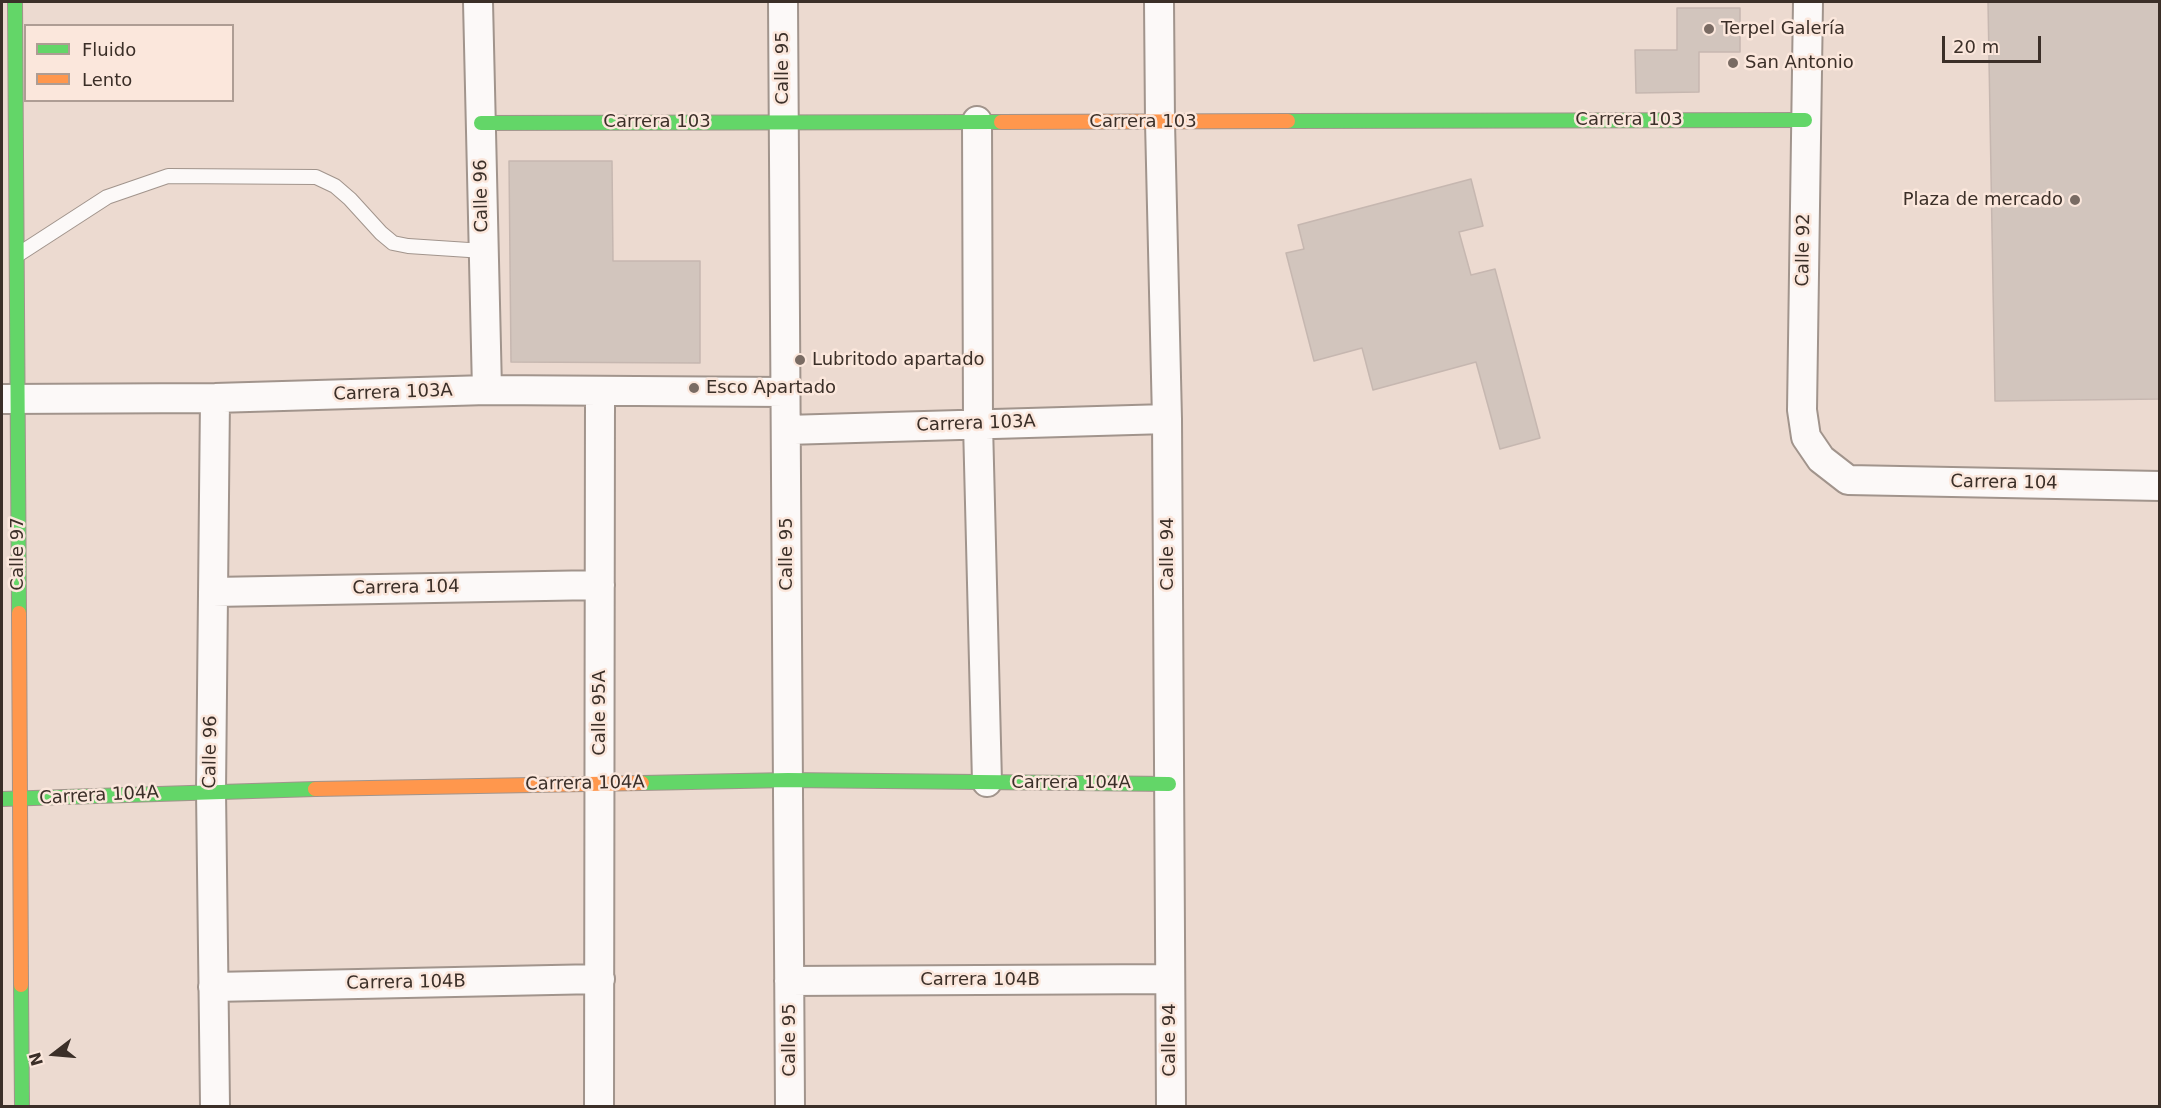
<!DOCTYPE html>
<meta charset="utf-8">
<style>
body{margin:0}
#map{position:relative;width:2161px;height:1108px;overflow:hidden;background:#ecdad0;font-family:"DejaVu Sans",sans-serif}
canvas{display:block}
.frame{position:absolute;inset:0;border:3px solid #3b2f28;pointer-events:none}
.legend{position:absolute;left:24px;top:24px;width:210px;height:78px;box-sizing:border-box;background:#fbe7dc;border:2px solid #ae9d94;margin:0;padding:8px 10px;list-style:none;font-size:18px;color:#3b2f28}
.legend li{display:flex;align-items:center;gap:12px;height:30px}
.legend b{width:30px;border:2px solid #ae9d94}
.north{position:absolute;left:24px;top:1024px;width:60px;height:60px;-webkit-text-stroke:4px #fbe7dc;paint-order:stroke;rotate:254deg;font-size:16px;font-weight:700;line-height:24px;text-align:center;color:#3b2f28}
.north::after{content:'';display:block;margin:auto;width:21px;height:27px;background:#3b2f28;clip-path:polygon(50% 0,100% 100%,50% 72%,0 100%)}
.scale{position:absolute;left:1942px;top:36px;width:99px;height:27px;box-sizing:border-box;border:3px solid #3b2f28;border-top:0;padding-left:8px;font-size:18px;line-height:21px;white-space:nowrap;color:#3b2f28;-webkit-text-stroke:4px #fbe7dc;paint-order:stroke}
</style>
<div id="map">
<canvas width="2161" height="1108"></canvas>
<div class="frame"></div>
<ul class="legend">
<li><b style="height:8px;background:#63d668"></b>Fluido</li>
<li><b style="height:8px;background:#ff974d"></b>Lento</li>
</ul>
<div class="north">N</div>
<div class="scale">20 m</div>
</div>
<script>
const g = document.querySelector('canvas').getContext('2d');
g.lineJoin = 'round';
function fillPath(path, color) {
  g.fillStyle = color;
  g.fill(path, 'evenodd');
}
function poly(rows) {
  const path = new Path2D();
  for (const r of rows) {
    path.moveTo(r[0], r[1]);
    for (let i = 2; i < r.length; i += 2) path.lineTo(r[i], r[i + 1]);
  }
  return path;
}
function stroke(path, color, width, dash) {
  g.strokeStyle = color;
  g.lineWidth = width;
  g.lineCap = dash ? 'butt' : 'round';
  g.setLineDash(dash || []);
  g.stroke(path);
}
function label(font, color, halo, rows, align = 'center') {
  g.font = font + ' "DejaVu Sans",sans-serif';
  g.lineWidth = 5;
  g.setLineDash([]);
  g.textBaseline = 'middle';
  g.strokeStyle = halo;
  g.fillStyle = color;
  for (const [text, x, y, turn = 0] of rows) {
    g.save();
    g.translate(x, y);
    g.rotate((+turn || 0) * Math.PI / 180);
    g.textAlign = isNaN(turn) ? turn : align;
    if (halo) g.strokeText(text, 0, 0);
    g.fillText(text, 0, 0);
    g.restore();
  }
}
const building = poly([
 [1988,2,2160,2,2160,399,1995,401,1988,2],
 [1677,8,1740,8,1740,52,1699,52,1699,92,1636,93,1635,50,1677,50,1677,8],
 [509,161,612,161,613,261,700,261,700,363,511,362,509,161],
 [1471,179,1483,226,1459,232,1471,275,1495,269,1540,438,1500,449,1476,362,1373,390,1362,348,1314,361,1286,253,1304,249,1298,225,1471,179]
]);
const lane = poly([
 [19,254,107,197,168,176,316,177,335,186,350,199,381,233,393,243,408,246,484,251]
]);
const street = poly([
 [478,2,487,390],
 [783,2,790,1106],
 [1159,2,1160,122,1167,419,1171,1106],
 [1808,2,1802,410,1806,437,1821,459,1848,480,2160,486],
 [977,121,978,424,987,782],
 [2,399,215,398,487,390,785,392],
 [786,430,1167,419],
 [213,592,600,585],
 [789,981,1170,979],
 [213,987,600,979],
 [215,1106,211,791,215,398],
 [599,1106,600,391]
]);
const fast = poly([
 [15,2,19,613],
 [1288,121,1805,120],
 [481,123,1001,122],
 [642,783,788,780,1169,784],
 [2,799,315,789],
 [21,985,22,1106]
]);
const slow = poly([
 [1001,122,1288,121],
 [19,613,21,985],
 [315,789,642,783]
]);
const markers = [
 [1709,29,6,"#796b63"],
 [1733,63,6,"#796b63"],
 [2075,200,6,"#796b63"],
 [800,360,6,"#796b63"],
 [694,388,6,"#796b63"]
];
const poiNames = [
 ["Terpel Galería",1721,29],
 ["San Antonio",1745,63],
 ["Plaza de mercado",2063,200,"right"],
 ["Lubritodo apartado",812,360],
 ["Esco Apartado",706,388]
];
const streetNames = [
 ["Calle 95",783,68,-90],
 ["Carrera 103",1629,120],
 ["Carrera 103",657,122],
 ["Carrera 103",1143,122],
 ["Calle 96",482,196,-91],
 ["Calle 92",1804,250,-89],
 ["Carrera 103A",393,393,-2],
 ["Carrera 103A",976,424,-2],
 ["Carrera 104",2004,483,1],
 ["Calle 97",18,554,-90],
 ["Calle 95",787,554,-90],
 ["Calle 94",1168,554,-90],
 ["Carrera 104",406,588,-1],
 ["Calle 95A",600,713,-90],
 ["Calle 96",211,752,-89],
 ["Carrera 104A",1071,783],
 ["Carrera 104A",585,784,-1],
 ["Carrera 104A",99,796,-3],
 ["Carrera 104B",980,980],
 ["Carrera 104B",406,983,-1],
 ["Calle 95",790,1040,-90],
 ["Calle 94",1170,1040,-90]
];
fillPath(building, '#d2c5bd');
stroke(building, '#c6b7b0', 1.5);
stroke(lane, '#a1948c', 16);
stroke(street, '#a1948c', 32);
stroke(fast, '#a1948c', 16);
stroke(slow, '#a1948c', 16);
stroke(lane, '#fcf9f8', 14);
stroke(street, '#fcf9f8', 28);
stroke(fast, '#63d668', 14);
stroke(slow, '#ff974d', 14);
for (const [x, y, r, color] of markers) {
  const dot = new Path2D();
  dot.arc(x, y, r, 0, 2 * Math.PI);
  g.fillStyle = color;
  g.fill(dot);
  stroke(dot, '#fbe7dc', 2);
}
label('18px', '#3b2f28', '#fbe7dc', poiNames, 'left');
label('18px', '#3b2f28', '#fbe7dc', streetNames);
</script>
